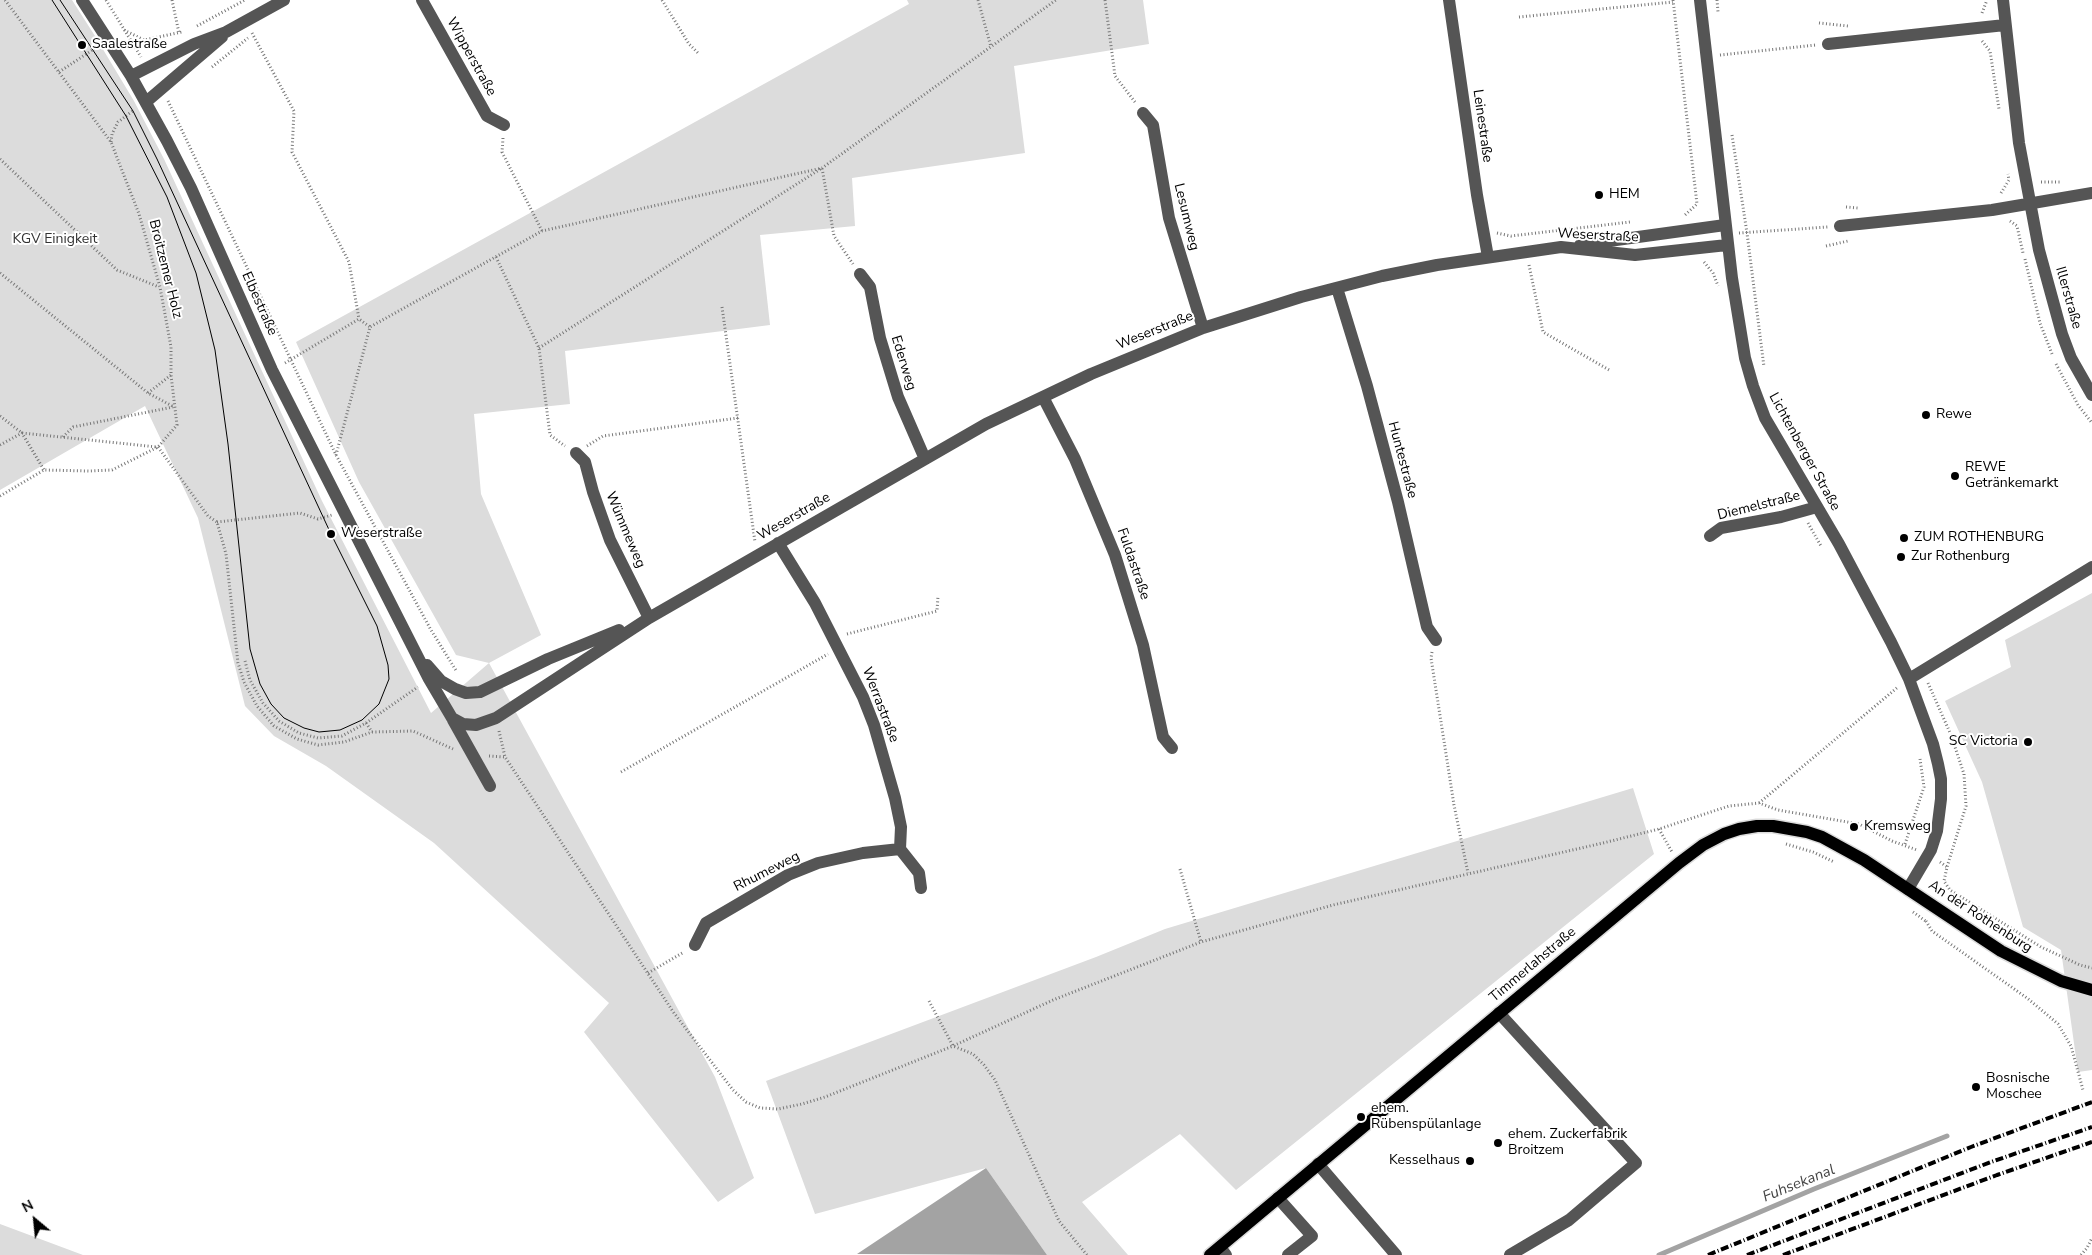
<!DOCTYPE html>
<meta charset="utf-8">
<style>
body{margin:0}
#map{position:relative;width:2092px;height:1255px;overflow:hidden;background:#fff;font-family:"Nunito Sans",sans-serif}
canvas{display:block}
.north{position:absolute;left:10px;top:1195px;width:50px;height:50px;-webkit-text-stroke:4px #fff;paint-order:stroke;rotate:332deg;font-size:14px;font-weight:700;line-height:20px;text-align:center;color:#000}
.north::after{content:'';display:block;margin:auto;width:18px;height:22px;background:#000;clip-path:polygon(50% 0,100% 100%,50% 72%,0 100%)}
</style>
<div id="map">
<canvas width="2092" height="1255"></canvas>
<div class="north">N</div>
</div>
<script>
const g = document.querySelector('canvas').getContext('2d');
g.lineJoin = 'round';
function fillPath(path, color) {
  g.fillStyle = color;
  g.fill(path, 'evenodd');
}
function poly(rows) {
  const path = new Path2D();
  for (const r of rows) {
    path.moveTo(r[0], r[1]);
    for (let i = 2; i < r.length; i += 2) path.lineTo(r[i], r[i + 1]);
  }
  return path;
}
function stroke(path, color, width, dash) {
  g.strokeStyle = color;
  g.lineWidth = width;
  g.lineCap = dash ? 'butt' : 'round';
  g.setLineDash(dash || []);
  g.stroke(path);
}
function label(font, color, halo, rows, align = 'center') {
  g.font = font + ' "Nunito Sans",sans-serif';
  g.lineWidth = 4;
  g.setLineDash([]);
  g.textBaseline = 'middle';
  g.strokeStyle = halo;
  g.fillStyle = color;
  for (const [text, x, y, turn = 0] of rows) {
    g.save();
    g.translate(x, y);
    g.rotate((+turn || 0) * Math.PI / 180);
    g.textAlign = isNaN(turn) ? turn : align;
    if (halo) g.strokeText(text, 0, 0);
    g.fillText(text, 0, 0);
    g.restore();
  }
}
const green = poly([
 [0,0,72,0,95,36,134,101,164,159,322,501,431,713,489,663,456,655,359,482,296,342,909,4,907,0,1143,0,1149,44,1014,66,1025,153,852,178,855,226,760,235,770,325,565,351,570,404,474,414,481,494,541,635,489,663,715,1077,754,1178,718,1202,584,1032,609,1003,434,843,326,766,274,736,245,706,198,518,145,406,0,490],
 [2092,593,2092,1070,2078,1072,2061,950,2023,927,1982,782,1945,701,2011,667,2005,640],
 [1633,788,1654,854,1236,1190,1180,1134,1082,1202,1128,1255,1047,1255,986,1168,815,1214,766,1081,1096,957,1165,929],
 [0,1224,83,1255,0,1255]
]);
const water = poly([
 [986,1168,1047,1255,857,1254]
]);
const stream = poly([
 [1659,1255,1814,1189,1947,1136]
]);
const path = poly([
 [106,0,141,57],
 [172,0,179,33],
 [662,0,689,44,699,54],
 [978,0,991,47],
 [1105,0,1115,76,1135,102],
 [1673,0,1697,204,1685,215],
 [1717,0,1718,12],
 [1982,13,1987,0],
 [1519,17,1673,2],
 [1819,23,1848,26],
 [197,26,245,0],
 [124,30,144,40,182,32],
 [252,33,294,111,292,152,349,262,359,319],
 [1982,41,1990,51,1999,109],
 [1720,55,1816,45],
 [212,67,248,38],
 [59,72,97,47],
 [168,101,336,455,431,630,457,672],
 [1732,135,1747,233,1764,367],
 [503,138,502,152,542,231],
 [111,142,112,134,118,122,134,110],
 [0,159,117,270,159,287],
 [2041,182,2062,182],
 [2001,193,2009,180,2008,174],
 [1846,207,1858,208],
 [2010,221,2017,226,2023,253],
 [1497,233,1511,236,1630,222],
 [1739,233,1828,227],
 [1826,246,1848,241],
 [496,257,539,348,550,435,565,446],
 [2025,259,2040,323,2052,354],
 [1704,262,1713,273,1718,286],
 [1529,265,1543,332,1611,371],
 [0,273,148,393,174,407],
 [722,307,755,542],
 [539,348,822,168,834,236,853,264],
 [285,363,359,319,370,327],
 [2056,364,2078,405,2092,423],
 [148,393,171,375],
 [0,416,22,433,157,447],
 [63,437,73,427,173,407],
 [0,445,22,433,44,470],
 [587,446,603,436,738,418],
 [158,447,208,516,217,522,226,554,238,663,244,682,257,706,274,726,297,739,318,745,344,742,372,732,413,731,453,749],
 [336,455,370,327,542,231,822,168,1056,0],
 [0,496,44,470,89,471,112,470,158,447,177,425,171,375,171,347,160,287,139,214,111,142,5,0],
 [217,522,300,513,318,519,332,515],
 [1808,523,1821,546],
 [847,634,937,611,938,596],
 [1432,652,1431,658,1454,805,1468,873],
 [245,661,250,680,263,703,279,721,299,733,318,738,342,736,366,723,418,687],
 [1928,683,1951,735,1964,774,1966,806,1947,867],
 [366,723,372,732],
 [499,731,505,757,674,1013,733,1090,746,1102,760,1108,778,1109,802,1104,825,1097,953,1046,1053,1000,1201,942,1333,905,1603,843,1659,829,1729,806,1759,803,1778,810,1859,824,1892,841,1917,850],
 [489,756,505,757],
 [621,772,828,654],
 [1759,803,1898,687],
 [1659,829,1672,852],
 [1786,844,1813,852,1834,862],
 [1905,844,1924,787,1920,759],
 [1940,862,1947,867,1944,881,1950,890,2041,947,2080,965,2092,968],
 [1180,869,1201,942],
 [1913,912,1927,922],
 [1926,921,1932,931,2027,998,2058,1024,2071,1046,2083,1090],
 [648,973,684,952],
 [929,1001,953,1046,973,1054,984,1065,995,1080,1059,1221,1087,1255],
 [2081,1255,2087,1248,2092,1238]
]);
const minor = poly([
 [82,0,131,76,167,141,191,188,272,370,429,679,452,718,463,724,476,725,496,718,649,618,986,424,1091,374,1203,328,1301,297,1382,276,1437,265,1561,247,1635,255,1727,245],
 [422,0,487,116,504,125],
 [1449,0,1477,195,1488,257],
 [1700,0,1732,278,1745,358,1753,386,1765,418,1839,544,1891,642,1909,679,1933,744,1938,764,1941,779,1941,799,1937,831,1931,850,1908,889],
 [2003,0,2019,143,2039,250,2062,334,2071,358,2092,395],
 [1828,44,2005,25],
 [131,76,194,44,226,32,284,0],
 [146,102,222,37],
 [1143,113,1153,125,1169,218,1203,328],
 [1840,226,1992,210,2092,193],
 [1580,245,1725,225],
 [860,274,870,287,880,338,898,397,925,459],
 [1337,288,1367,386,1398,502,1427,627,1436,640],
 [1043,397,1075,459,1115,555,1143,645,1163,737,1172,748],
 [576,453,585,462,593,492,610,540,649,618],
 [1710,536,1721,528,1781,517,1817,507],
 [778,543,815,603,863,697,874,725,895,798,901,827,900,849,919,873,921,888],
 [427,665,441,681,455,689,466,693,480,692,548,659,619,630],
 [1909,679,2092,567],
 [453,720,490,786],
 [695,945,706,923,788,875,818,863,863,853,900,849],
 [1499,1013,1636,1163,1569,1220,1510,1255],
 [1318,1164,1396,1255],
 [1278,1198,1312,1236,1288,1255],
 [1220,1247,1226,1255]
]);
const major = poly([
 [1210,1255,1679,863,1703,845,1724,834,1739,829,1757,826,1773,826,1807,832,1822,837,1864,860,2001,951,2061,981,2092,990]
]);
const tram = poly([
 [52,0,126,116,167,197,196,273,215,350,228,444,250,649,260,684,271,704,284,718,304,728,319,732,340,730,362,720,379,704,389,679,388,665,377,626,331,534,157,159,133,111,60,0]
]);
const rail = poly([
 [1708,1255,1971,1147,2092,1102],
 [1747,1255,1991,1162,2092,1127],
 [1783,1255,1997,1175,2092,1142]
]);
const markers = [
 [82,45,5,"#000"],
 [1599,195,5,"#000"],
 [1926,415,5,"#000"],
 [1955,476,5,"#000"],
 [331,534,5,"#000"],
 [1904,538,5,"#000"],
 [1901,557,5,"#000"],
 [2028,742,5,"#000"],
 [1854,827,5,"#000"],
 [1976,1087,5,"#000"],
 [1361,1117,5,"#000"],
 [1498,1143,5,"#000"],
 [1470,1161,5,"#000"]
];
const poiNames = [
 ["Saalestraße",92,45],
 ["HEM",1609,195],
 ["Rewe",1936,415],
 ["REWE",1965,468],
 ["Getränkemarkt",1965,484],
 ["Weserstraße",341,534],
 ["ZUM ROTHENBURG",1914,538],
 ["Zur Rothenburg",1911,557],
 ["SC Victoria",2018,742,"right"],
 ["Kremsweg",1864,827],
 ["Bosnische",1986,1079],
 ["Moschee",1986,1095],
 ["ehem.",1371,1109],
 ["Rübenspülanlage",1371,1125],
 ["ehem. Zuckerfabrik",1508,1135],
 ["Broitzem",1508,1151],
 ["Kesselhaus",1460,1161,"right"]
];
const streetNames = [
 ["Wipperstraße",471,57,61],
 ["Leinestraße",1482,126,82],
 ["Lesumweg",1186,217,76],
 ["Weserstraße",1598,236,3],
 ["Broitzemer Holz",165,269,76],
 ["Illerstraße",2068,298,74],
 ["Elbestraße",259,304,66],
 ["Weserstraße",1155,331,-22],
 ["Ederweg",903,363,73],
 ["Lichtenberger Straße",1804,452,61],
 ["Huntestraße",1402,460,75],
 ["Diemelstraße",1759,506,-14],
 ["Weserstraße",794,517,-30],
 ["Wümmeweg",625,530,67],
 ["Fuldastraße",1133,564,71],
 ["Werrastraße",880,705,69],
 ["Rhumeweg",767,872,-27],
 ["An der Rothenburg",1980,917,33],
 ["Timmerlahstraße",1533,965,-40]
];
const parkNames = [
 ["KGV Einigkeit",55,240]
];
const waterNames = [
 ["Fuhsekanal",1799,1184,-22]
];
fillPath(green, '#dcdcdc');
fillPath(water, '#a3a3a3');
stroke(stream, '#a3a3a3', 5);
stroke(major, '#dbdbdb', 15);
stroke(path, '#777', 3, [1, 2.5]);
stroke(minor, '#555', 12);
stroke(major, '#000', 12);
stroke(tram, '#000', 1);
stroke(rail, '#000', 4, [8, 2.5, 1, 2.5]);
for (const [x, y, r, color] of markers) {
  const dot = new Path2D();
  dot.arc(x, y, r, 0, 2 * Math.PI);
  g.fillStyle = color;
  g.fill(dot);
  stroke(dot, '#fff', 2);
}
label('14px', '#000', '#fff', poiNames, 'left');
label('14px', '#000', '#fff', streetNames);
label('14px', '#333', '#fff', parkNames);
label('italic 15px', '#444', '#fff', waterNames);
</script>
